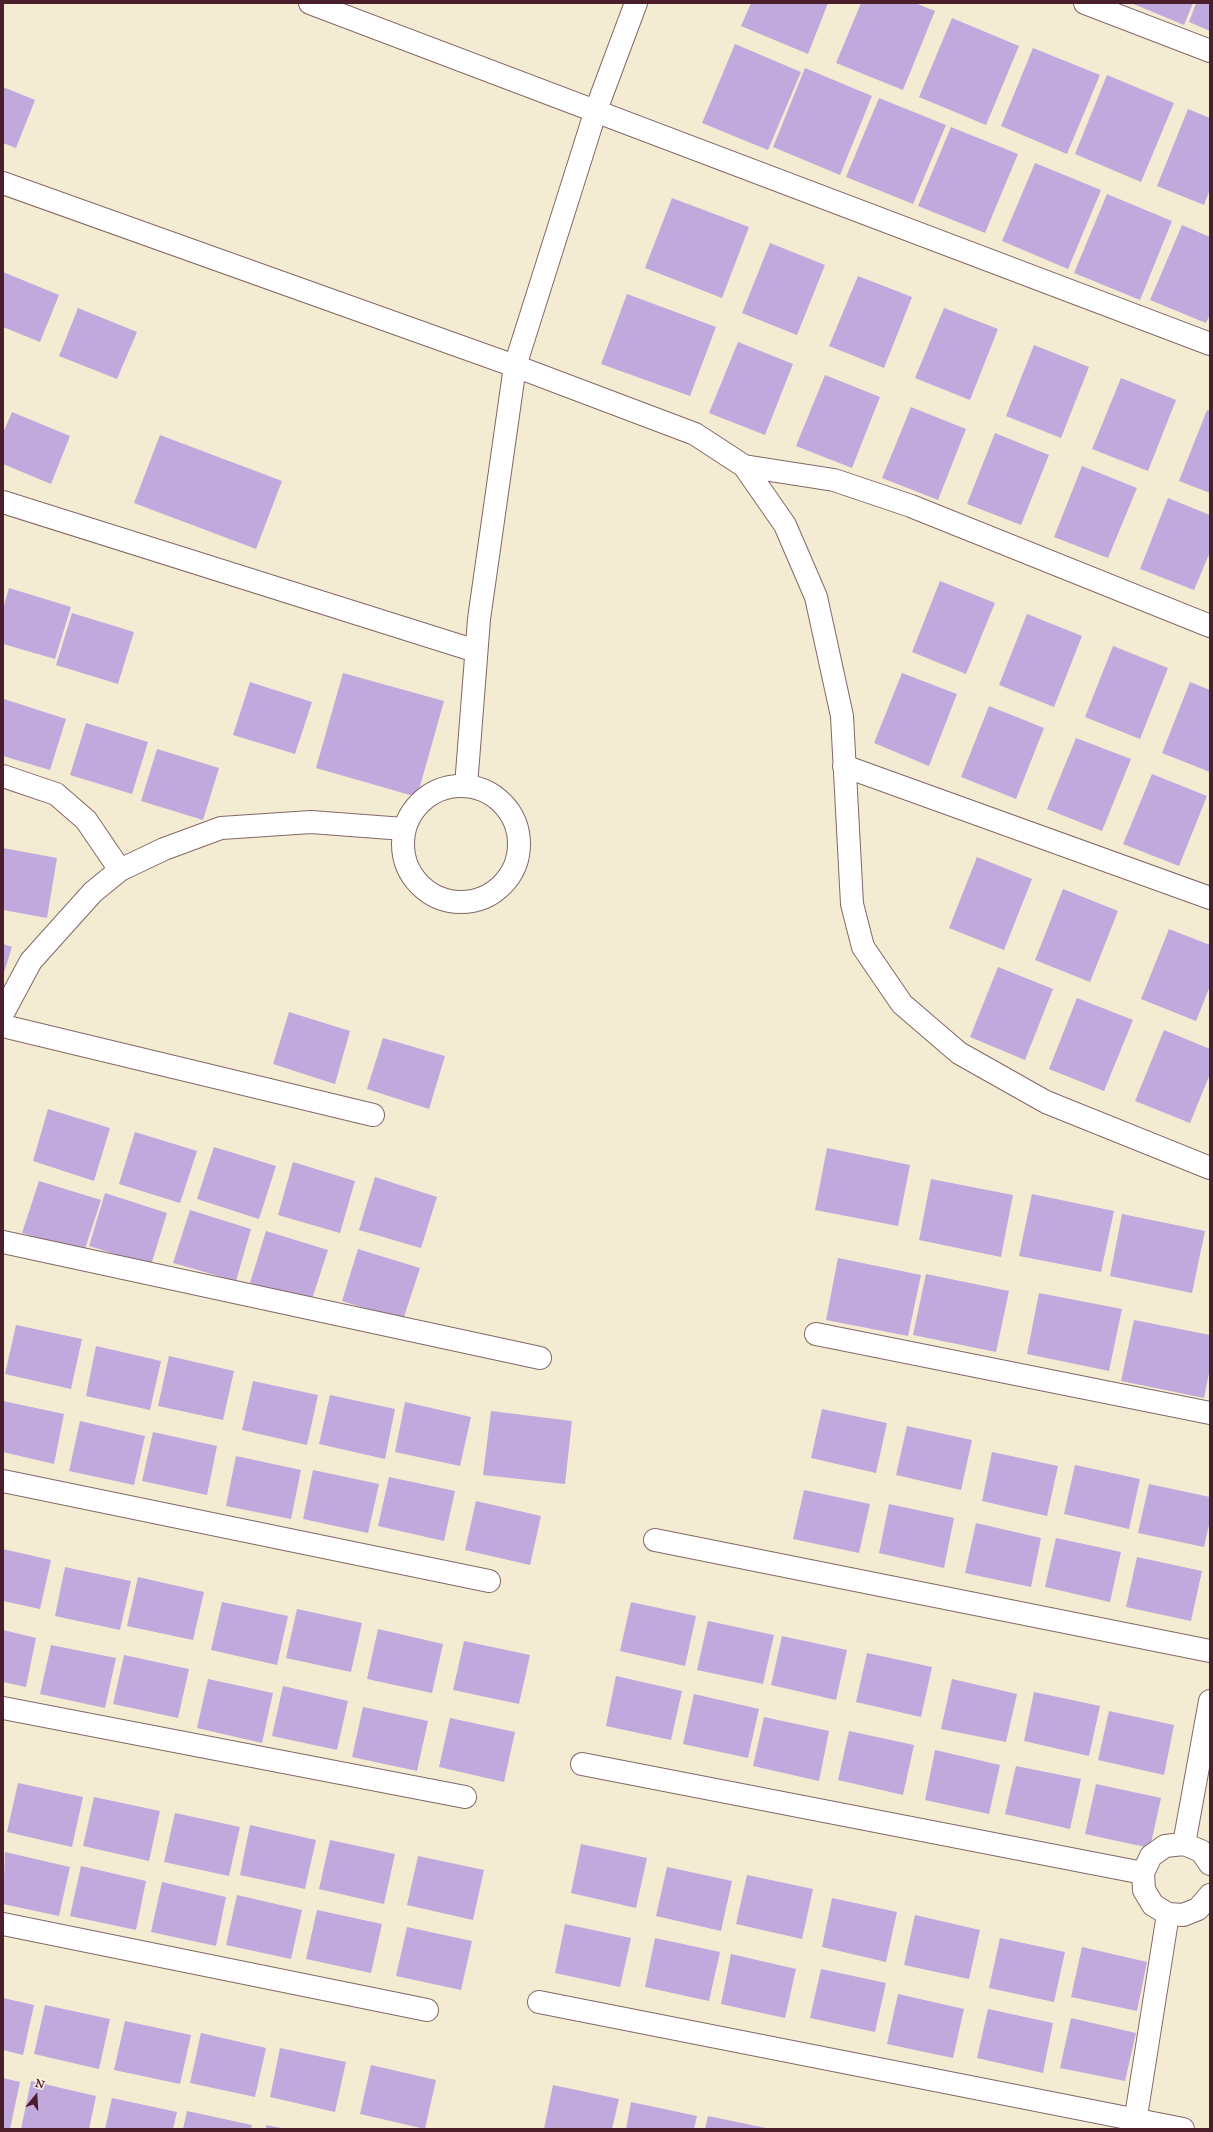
<!DOCTYPE html>
<style>
body{margin:0}
#map{position:relative;width:1213px;height:2132px;overflow:hidden;background:#f3ecd3;font-family:"IM FELL Great Primer",serif}
canvas{display:block}
.frame{position:absolute;inset:0;border:4px solid #4a1f2b;pointer-events:none}
.north{position:absolute;left:16px;top:2076px;width:40px;height:40px;-webkit-text-stroke:3px #fcf5e5;paint-order:stroke;rotate:18deg;font-size:11px;font-weight:700;line-height:16px;text-align:center;color:#4a1f2b}
.north::after{content:'';display:block;margin:auto;width:14px;height:18px;background:#4a1f2b;clip-path:polygon(50% 0,100% 100%,50% 72%,0 100%)}
</style>
<div id="map">
<canvas width="1213" height="2132"></canvas>
<div class="frame"></div>
<div class="north">N</div>
</div>
<script>
const g = document.querySelector('canvas').getContext('2d');
g.lineJoin = 'round';
function fillPath(path, color) {
  g.fillStyle = color;
  g.fill(path, 'evenodd');
}
function poly(rows) {
  const path = new Path2D();
  for (const r of rows) {
    if (r.length === 3) {
      path.moveTo(r[0] + r[2], r[1]);
      path.arc(r[0], r[1], r[2], 0, 2 * Math.PI);
      continue;
    }
    path.moveTo(r[0], r[1]);
    for (let i = 2; i < r.length; i += 2) path.lineTo(r[i], r[i + 1]);
  }
  return path;
}
function stroke(path, color, width, dash) {
  g.strokeStyle = color;
  g.lineWidth = width;
  g.lineCap = dash ? 'butt' : 'round';
  g.setLineDash(dash || []);
  g.stroke(path);
}
const building = poly([
 [751,3,828,3,808,54,741,26],
 [861,3,915,3,935,11,903,90,836,63],
 [1131,3,1193,3,1184,25],
 [1196,3,1210,3,1210,31,1189,22],
 [952,18,1019,46,986,125,919,97],
 [735,44,801,72,768,150,702,123],
 [1033,48,1100,75,1067,154,1001,126],
 [805,68,872,96,840,175,773,147],
 [1107,75,1174,103,1141,182,1075,154],
 [3,87,35,100,16,148,3,143],
 [879,98,946,125,913,204,846,177],
 [1188,109,1210,118,1210,189,1204,205,1157,186],
 [951,127,1018,154,985,233,918,206],
 [1035,163,1101,190,1068,269,1002,241],
 [1107,194,1172,221,1140,300,1074,273],
 [672,198,749,227,722,298,645,268],
 [1182,225,1210,237,1210,314,1206,323,1150,300],
 [770,243,825,265,797,335,742,313],
 [3,272,59,295,40,342,3,327],
 [858,276,912,297,884,368,829,346],
 [627,294,716,327,690,396,601,364],
 [78,308,137,332,117,379,59,356],
 [944,308,998,329,970,400,915,378],
 [738,342,793,364,765,435,709,413],
 [1034,345,1089,367,1061,438,1006,416],
 [825,375,880,397,852,468,796,446],
 [1121,378,1176,400,1148,471,1092,449],
 [911,407,966,429,938,500,882,478],
 [1207,410,1210,411,1210,493,1179,481],
 [12,412,70,436,51,484,3,464,3,433],
 [995,433,1049,455,1021,525,967,504],
 [160,435,282,481,256,549,134,503],
 [1082,466,1137,488,1108,558,1054,537],
 [1168,498,1210,515,1210,552,1194,590,1140,569],
 [940,581,995,603,966,674,912,652],
 [9,588,71,607,55,659,3,644,3,609],
 [72,613,134,632,118,684,56,665],
 [1027,614,1082,636,1054,707,999,685],
 [1113,646,1168,668,1140,739,1085,717],
 [343,673,444,701,417,797,316,768],
 [902,673,957,694,929,766,874,743],
 [250,682,312,702,295,754,233,735],
 [1190,682,1210,690,1210,772,1162,753],
 [4,699,66,719,50,770,3,756],
 [989,706,1044,728,1016,799,961,777],
 [86,723,148,742,132,794,70,775],
 [1076,738,1131,759,1102,831,1047,809],
 [157,749,219,768,203,820,141,801],
 [1152,774,1207,796,1179,866,1123,844],
 [3,848,57,858,47,918,3,910],
 [977,857,1032,879,1004,950,949,928],
 [1063,889,1118,911,1090,982,1035,960],
 [1169,929,1210,945,1210,986,1196,1021,1141,999],
 [3,944,12,947,3,976],
 [998,967,1053,989,1025,1060,970,1037],
 [1077,998,1133,1020,1104,1091,1049,1069],
 [289,1012,350,1031,335,1084,273,1064],
 [1164,1030,1210,1049,1210,1074,1190,1123,1135,1101],
 [383,1038,445,1056,429,1109,367,1089],
 [48,1109,110,1128,94,1181,33,1161],
 [135,1132,197,1151,180,1203,119,1184],
 [214,1147,276,1166,259,1219,197,1199],
 [827,1148,910,1165,898,1226,815,1210],
 [293,1162,355,1181,340,1233,278,1215],
 [375,1177,437,1197,421,1248,359,1230],
 [931,1179,1013,1195,1001,1257,919,1240],
 [39,1181,101,1200,84,1252,22,1233],
 [105,1193,167,1213,151,1265,89,1246],
 [1032,1194,1114,1211,1101,1272,1019,1256],
 [190,1210,251,1229,236,1281,173,1263],
 [1122,1214,1205,1231,1192,1293,1110,1276],
 [266,1231,328,1250,311,1302,250,1283],
 [358,1249,420,1268,403,1320,342,1301],
 [838,1258,921,1275,908,1336,826,1320],
 [926,1274,1009,1291,996,1352,913,1335],
 [1039,1293,1122,1309,1109,1371,1027,1354],
 [1134,1320,1210,1335,1210,1368,1204,1398,1121,1381],
 [16,1325,82,1339,71,1389,5,1374],
 [96,1346,161,1361,150,1410,86,1396],
 [169,1356,234,1371,223,1420,158,1406],
 [253,1381,318,1395,307,1445,242,1430],
 [330,1395,395,1409,385,1459,319,1444],
 [3,1401,64,1414,54,1464,3,1452],
 [405,1402,471,1417,460,1466,395,1452],
 [822,1409,887,1423,876,1473,811,1458],
 [491,1411,572,1421,565,1484,483,1475],
 [80,1421,145,1436,134,1485,69,1471],
 [907,1426,972,1440,961,1490,896,1475],
 [153,1432,217,1446,207,1495,142,1481],
 [992,1452,1058,1466,1047,1516,982,1501],
 [236,1456,301,1470,291,1519,226,1506],
 [1075,1465,1140,1479,1129,1529,1064,1514],
 [313,1470,379,1484,368,1533,303,1519],
 [389,1477,455,1491,444,1541,378,1526],
 [1149,1484,1210,1497,1210,1520,1204,1547,1138,1533],
 [804,1490,870,1504,859,1553,793,1539],
 [476,1501,541,1516,530,1565,465,1550],
 [889,1504,954,1518,944,1568,879,1553],
 [976,1523,1041,1538,1031,1587,965,1573],
 [1056,1538,1121,1552,1110,1602,1045,1587],
 [3,1549,51,1560,40,1609,3,1601],
 [1137,1557,1202,1571,1191,1621,1126,1607],
 [65,1567,131,1581,120,1630,55,1616],
 [138,1577,204,1592,193,1640,127,1626],
 [222,1602,288,1616,277,1665,211,1650],
 [631,1602,696,1616,685,1666,620,1651],
 [297,1609,362,1623,351,1672,286,1658],
 [708,1621,774,1635,763,1684,697,1670],
 [378,1629,443,1644,432,1693,367,1679],
 [3,1630,36,1638,26,1687,3,1682],
 [782,1636,847,1650,836,1700,771,1685],
 [464,1641,530,1655,519,1704,453,1690],
 [51,1645,116,1658,105,1708,40,1694],
 [867,1653,932,1667,921,1717,856,1702],
 [124,1655,189,1669,178,1718,113,1704],
 [616,1676,682,1691,671,1740,606,1726],
 [208,1679,273,1693,262,1743,197,1728],
 [952,1679,1017,1694,1006,1742,941,1729],
 [283,1686,348,1701,337,1750,272,1736],
 [1034,1692,1100,1706,1089,1756,1024,1741],
 [694,1694,759,1709,748,1758,683,1744],
 [363,1707,428,1721,417,1771,352,1757],
 [1109,1711,1174,1725,1164,1775,1098,1760],
 [764,1717,829,1731,819,1781,753,1766],
 [450,1718,515,1732,504,1782,439,1767],
 [849,1731,914,1745,903,1795,838,1780],
 [935,1750,1000,1765,989,1814,925,1800],
 [1016,1766,1081,1779,1070,1829,1005,1814],
 [18,1783,83,1797,72,1847,7,1832],
 [1096,1784,1161,1798,1150,1848,1085,1834],
 [94,1797,160,1811,149,1861,83,1846],
 [175,1813,240,1827,229,1876,164,1862],
 [250,1825,316,1840,305,1889,240,1875],
 [330,1840,395,1854,384,1904,319,1889],
 [581,1844,647,1858,636,1908,571,1893],
 [5,1852,70,1867,59,1916,3,1904],
 [418,1856,484,1870,473,1920,407,1905],
 [81,1866,146,1881,136,1930,70,1916],
 [667,1867,732,1881,721,1931,656,1916],
 [747,1875,813,1889,802,1939,736,1924],
 [162,1882,226,1897,216,1946,151,1932],
 [237,1895,302,1910,291,1959,226,1945],
 [832,1898,897,1912,886,1962,822,1947],
 [317,1910,382,1924,371,1973,306,1959],
 [915,1915,980,1930,969,1979,904,1965],
 [565,1924,631,1938,620,1987,555,1973],
 [407,1927,472,1941,461,1990,396,1976],
 [655,1938,720,1952,709,2001,645,1987],
 [1000,1938,1065,1952,1054,2002,989,1988],
 [1082,1947,1147,1962,1137,2011,1071,1997],
 [731,1954,796,1969,785,2018,721,2004],
 [821,1969,886,1983,875,2032,810,2018],
 [898,1994,964,2009,953,2058,887,2044],
 [3,1998,34,2005,23,2055,3,2050],
 [45,2005,110,2019,99,2069,34,2054],
 [988,2009,1053,2023,1043,2073,977,2058],
 [1071,2018,1136,2033,1125,2081,1060,2068],
 [125,2021,191,2035,180,2084,114,2070],
 [201,2033,266,2048,255,2097,190,2083],
 [280,2048,346,2062,335,2112,270,2097],
 [371,2065,436,2080,425,2129,360,2114],
 [3,2078,20,2082,10,2129,3,2129],
 [31,2081,96,2096,89,2129,21,2129],
 [553,2085,619,2099,612,2129,544,2129],
 [112,2098,177,2112,173,2129,105,2129],
 [631,2102,697,2116,694,2129,626,2129],
 [187,2111,252,2125,251,2129,183,2129],
 [708,2116,766,2128,766,2129,705,2129],
 [266,2125,281,2128,281,2129,266,2129]
]);
const minor = poly([
 [310,3,1210,344],
 [1085,3,1210,51],
 [3,183,515,366,695,434,744,466,785,525,816,597,842,716,852,904,863,947,902,1004,959,1053,1046,1102,1210,1168],
 [744,466,834,480,911,506,1210,626],
 [3,502,476,651],
 [844,766,1210,898],
 [3,776,56,794,86,820,120,870],
 [461,844,58],
 [466,786,479,619,515,366,596,110,636,3],
 [3,1013,31,961,93,892,120,870,164,849,221,828,311,822,404,829],
 [3,1026,373,1115],
 [3,1242,540,1358],
 [816,1334,1210,1413],
 [3,1481,489,1581],
 [655,1540,1210,1651],
 [3,1708,465,1797],
 [582,1764,1143,1873],
 [1184,1844,1210,1701],
 [1210,1864,1201,1851,1184,1844,1165,1846,1151,1856,1143,1873,1144,1890,1153,1905,1168,1914,1183,1915,1198,1909,1210,1895],
 [3,1924,427,2010],
 [539,2002,1183,2129],
 [1134,2129,1168,1914]
]);
fillPath(building, '#c1a9dd');
stroke(minor, '#856766', 24);
stroke(minor, '#fff', 22);
</script>
